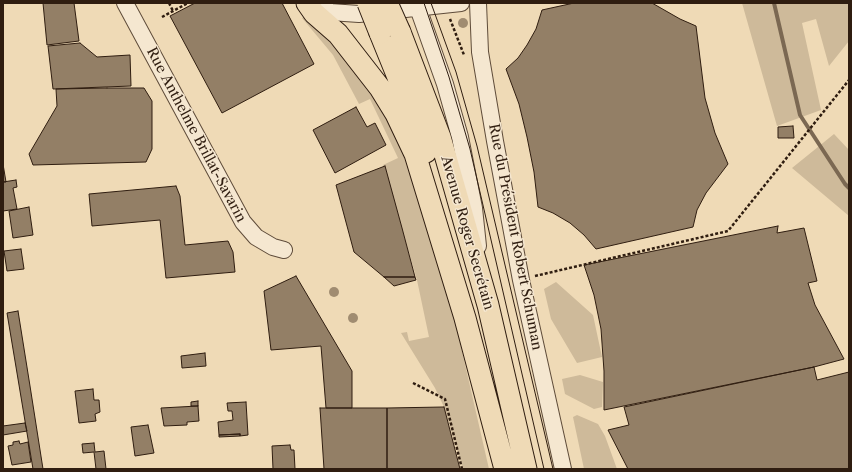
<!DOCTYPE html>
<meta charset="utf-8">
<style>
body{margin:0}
#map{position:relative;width:852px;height:472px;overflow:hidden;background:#efdab6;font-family:"Libre Caslon Text",serif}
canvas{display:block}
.frame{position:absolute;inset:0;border:4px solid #2f1d10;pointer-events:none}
</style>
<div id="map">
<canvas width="852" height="472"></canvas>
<div class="frame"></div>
</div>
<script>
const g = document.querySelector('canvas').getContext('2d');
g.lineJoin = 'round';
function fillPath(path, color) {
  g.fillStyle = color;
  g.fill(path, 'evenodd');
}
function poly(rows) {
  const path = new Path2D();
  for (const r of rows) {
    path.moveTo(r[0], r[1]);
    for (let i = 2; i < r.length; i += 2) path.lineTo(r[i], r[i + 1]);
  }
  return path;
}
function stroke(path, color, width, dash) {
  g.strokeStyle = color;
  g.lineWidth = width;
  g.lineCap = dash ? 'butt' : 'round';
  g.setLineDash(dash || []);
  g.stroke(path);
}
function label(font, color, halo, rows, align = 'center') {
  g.font = font + ' "Libre Caslon Text",serif';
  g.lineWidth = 3;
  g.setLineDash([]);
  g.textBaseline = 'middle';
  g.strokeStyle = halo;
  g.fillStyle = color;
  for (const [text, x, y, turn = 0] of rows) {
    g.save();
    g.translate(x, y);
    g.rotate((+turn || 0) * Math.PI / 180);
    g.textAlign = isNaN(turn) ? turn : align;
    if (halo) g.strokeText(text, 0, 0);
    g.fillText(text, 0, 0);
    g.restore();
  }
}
const green = poly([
 [742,3,849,3,849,41,829,66,816,19,802,23,821,110,777,126],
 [308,14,380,93,431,216,489,469,463,469,444,407,435,388,401,333,407,332,409,341,429,337,417,280,383,165,398,158,370,99,359,104,333,55,302,18],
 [834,134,849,150,849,216,792,168],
 [556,282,593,315,602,357,577,363,551,319,544,289],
 [580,375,603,382,602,407,594,409,565,394,562,379],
 [577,415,598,424,605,436,617,469,584,469,573,417]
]);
const stream = poly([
 [774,3,800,115,845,184,849,188]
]);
const building = poly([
 [43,3,74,3,79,41,47,45,43,3],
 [195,3,282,3,314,64,222,113,170,16,195,3],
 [574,3,652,3,680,19,696,26,705,98,715,133,728,164,706,193,697,210,693,227,596,249,584,235,570,223,553,213,538,207,534,172,527,137,519,104,506,69,518,58,527,45,536,29,542,10,574,3],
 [80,43,97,57,130,55,131,86,53,89,48,46,80,43],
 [107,88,144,88,152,101,152,149,146,162,33,165,29,154,57,106,56,89,107,88],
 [356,107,367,127,375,123,386,145,335,173,313,130,356,107],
 [793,126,794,138,778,138,778,127,793,126],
 [3,164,6,182,3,182,3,164],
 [385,166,402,228,415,277,384,277,354,252,336,185,385,166],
 [16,180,17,187,13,188,17,209,3,211,3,182,16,180],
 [176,186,180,196,185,245,228,241,233,252,235,272,166,278,160,220,92,226,89,194,176,186],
 [29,207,33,235,13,238,9,211,29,207],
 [778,226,777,233,804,228,817,281,808,283,815,305,844,359,814,367,604,410,604,371,601,329,594,295,584,265,778,226],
 [21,249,24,269,7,271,4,251,21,249],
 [296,276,352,371,352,408,326,408,321,346,271,350,264,291,296,276],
 [384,277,415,277,416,280,394,286,384,277],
 [18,311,30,386,43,469,33,469,7,313,18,311],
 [205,353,206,366,182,368,181,356,205,353],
 [814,367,817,380,849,372,849,469,628,469,608,430,629,425,624,407,814,367],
 [93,389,94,400,99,400,100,412,95,414,96,421,79,423,75,391,93,389],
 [198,401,198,406,191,406,191,402,198,401],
 [246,402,248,435,240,436,240,434,219,435,218,422,233,420,232,411,228,411,227,403,246,402],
 [198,406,199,421,187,422,187,425,164,426,161,408,198,406],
 [444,407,460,469,387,469,387,408,444,407],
 [320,408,387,408,387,469,324,469,320,408],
 [25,423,27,431,3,435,3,426,25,423],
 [148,425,154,453,135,456,131,427,148,425],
 [240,434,240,436,219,437,219,435,240,434],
 [19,441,20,444,28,442,31,462,12,465,8,446,13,445,13,442,19,441],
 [94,443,95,452,104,451,106,469,96,469,94,452,83,453,82,444,94,443],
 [290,445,291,450,294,450,295,469,273,469,272,446,290,445]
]);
const path = poly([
 [169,3,173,11],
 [162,17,188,3],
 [450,19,464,55],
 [535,276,728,231,849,80],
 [413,383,445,399,462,469]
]);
const minor = poly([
 [125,3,243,222,256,237,273,247,284,250],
 [318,3,330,12,359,14,461,3],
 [478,3,480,52,495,141,521,280,563,469],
 [418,8,445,84,460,137,474,208,478,246]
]);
const major = poly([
 [307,3,314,13,338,34,380,88,396,114,415,154,465,318,505,469],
 [400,32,440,137,488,305,526,469],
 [380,33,417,124,426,152]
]);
const tram = poly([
 [424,3,449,77,470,149,544,469],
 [431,3,456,72,477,146,553,469]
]);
const majorBridge = poly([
 [368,3,380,33],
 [387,3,400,32]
]);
const trees = [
 [463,23],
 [334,292],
 [353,318]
];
const streetNames = [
 ["Rue Anthelme Brillat-Savarin",196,135,62],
 ["Avenue Roger Secrétain",467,233,74],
 ["Rue du Président Robert Schuman",515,237,79]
];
fillPath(green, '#ceba9a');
stroke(stream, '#7b6852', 4);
fillPath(building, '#937f66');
stroke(building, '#2f1d10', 1);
stroke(minor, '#5f4c3a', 18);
stroke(major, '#2f1d10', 23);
stroke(path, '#2f1d10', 2.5, [3, 2]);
stroke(minor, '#f5e7d0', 16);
stroke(major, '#efdab6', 21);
stroke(tram, '#2f1d10', 1);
stroke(majorBridge, '#2f1d10', 23, []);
stroke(majorBridge, '#efdab6', 21);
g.fillStyle = '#a08c71';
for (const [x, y] of trees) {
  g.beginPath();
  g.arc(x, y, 5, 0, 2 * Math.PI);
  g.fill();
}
label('14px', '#2f1d10', '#f5e7d0', streetNames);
</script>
